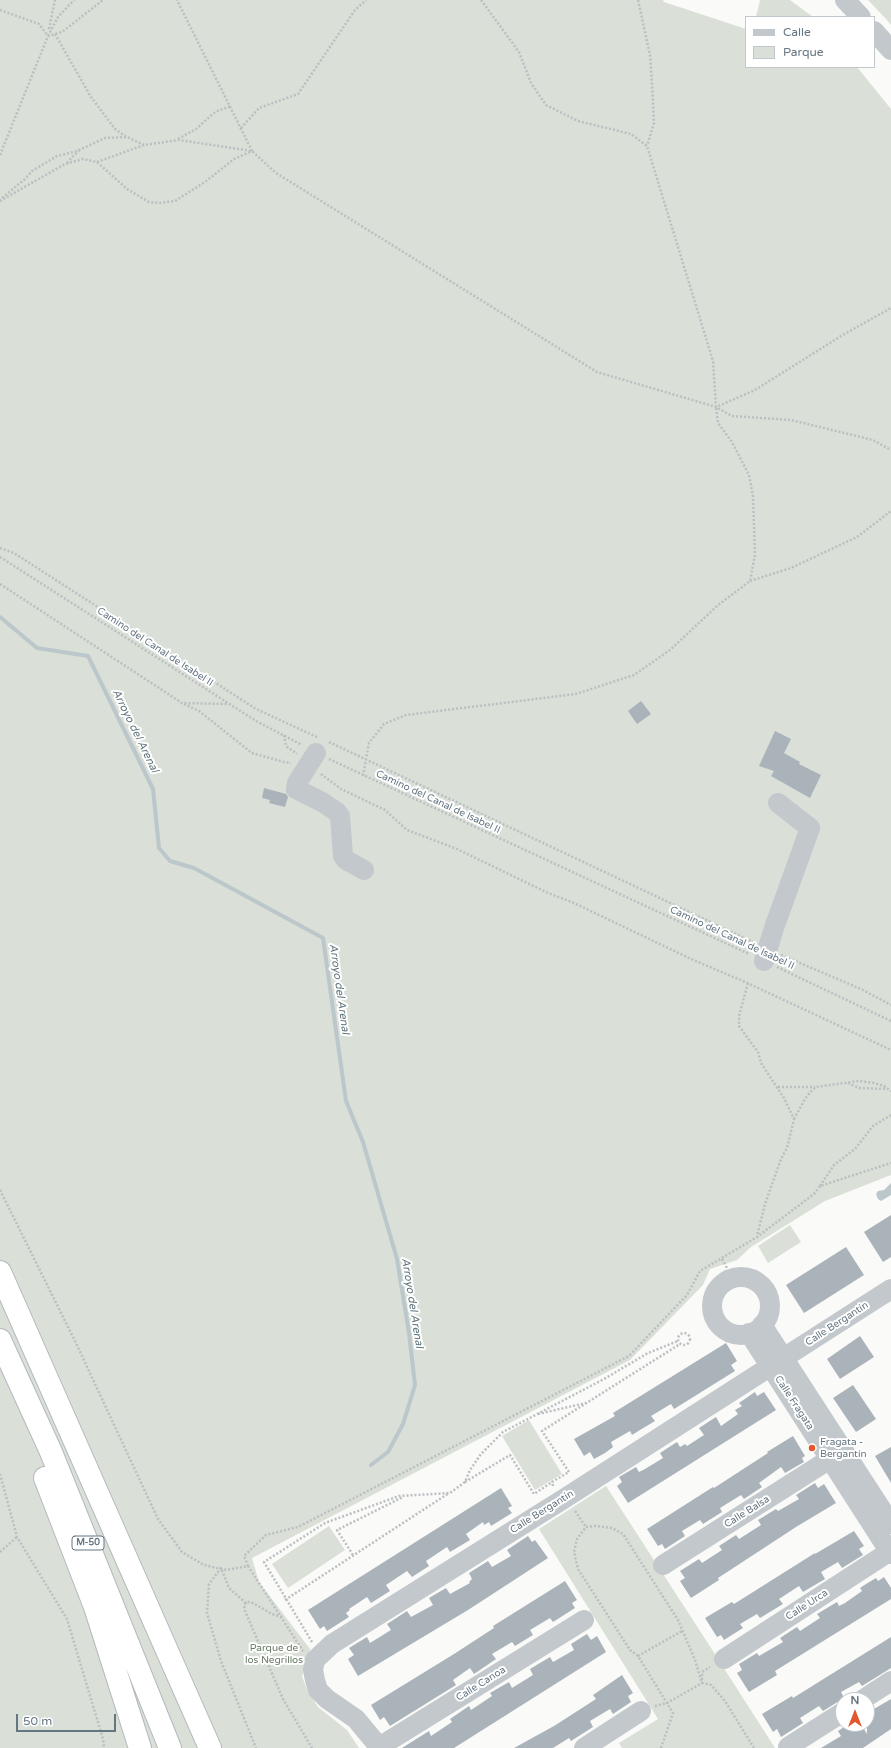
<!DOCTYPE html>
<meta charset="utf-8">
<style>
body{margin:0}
#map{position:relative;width:891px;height:1748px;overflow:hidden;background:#fafaf8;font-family:"Varela Round",sans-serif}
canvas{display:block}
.legend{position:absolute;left:745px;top:16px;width:130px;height:52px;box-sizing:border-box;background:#fff;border:1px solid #c1c8cd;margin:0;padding:5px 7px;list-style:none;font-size:12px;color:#657683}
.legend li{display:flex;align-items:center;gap:8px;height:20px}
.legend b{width:20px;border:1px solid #c1c8cd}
.north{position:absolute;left:835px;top:1692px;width:40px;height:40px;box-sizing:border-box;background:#fff;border:1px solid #c1c8cd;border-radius:50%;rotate:0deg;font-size:11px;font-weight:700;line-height:16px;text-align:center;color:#657683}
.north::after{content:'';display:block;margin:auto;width:14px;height:18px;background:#e4572e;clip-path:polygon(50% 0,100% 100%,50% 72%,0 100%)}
.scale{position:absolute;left:16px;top:1714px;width:100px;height:18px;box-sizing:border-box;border:2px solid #657683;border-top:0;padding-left:5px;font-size:12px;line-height:14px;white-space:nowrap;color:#657683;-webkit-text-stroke:3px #fff;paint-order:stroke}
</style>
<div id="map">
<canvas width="891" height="1748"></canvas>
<ul class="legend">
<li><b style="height:5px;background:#c3c8cc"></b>Calle</li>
<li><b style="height:11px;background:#dadfd7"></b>Parque</li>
</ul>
<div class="north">N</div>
<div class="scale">50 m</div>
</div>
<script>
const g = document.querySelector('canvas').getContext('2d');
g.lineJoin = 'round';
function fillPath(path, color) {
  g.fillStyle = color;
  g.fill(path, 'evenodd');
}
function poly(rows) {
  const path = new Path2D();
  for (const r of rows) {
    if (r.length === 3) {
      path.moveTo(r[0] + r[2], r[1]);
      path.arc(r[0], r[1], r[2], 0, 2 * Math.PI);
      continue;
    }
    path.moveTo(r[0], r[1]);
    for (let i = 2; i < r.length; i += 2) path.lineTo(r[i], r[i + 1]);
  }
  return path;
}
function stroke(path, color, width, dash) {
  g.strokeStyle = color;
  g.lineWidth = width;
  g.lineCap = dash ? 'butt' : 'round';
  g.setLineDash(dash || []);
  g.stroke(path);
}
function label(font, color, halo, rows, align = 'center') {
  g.font = font + ' "Varela Round",sans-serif';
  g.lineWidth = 4;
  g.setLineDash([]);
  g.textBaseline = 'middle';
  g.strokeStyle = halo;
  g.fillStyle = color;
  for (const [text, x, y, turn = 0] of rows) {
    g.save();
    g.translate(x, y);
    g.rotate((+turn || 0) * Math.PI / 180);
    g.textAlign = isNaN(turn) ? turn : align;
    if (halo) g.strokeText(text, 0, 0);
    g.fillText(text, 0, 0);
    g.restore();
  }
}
const green = poly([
 [0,0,663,0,664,2,746,29,746,67,857,67,891,109,891,1175,825,1201,751,1247,737,1260,710,1269,703,1285,630,1360,252,1558,259,1582,310,1649,302,1677,308,1691,318,1707,347,1730,359,1748,0,1748],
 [760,0,790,0,813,17,756,17],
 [868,0,891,0,891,25,886,19],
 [790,1225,801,1242,768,1263,758,1246],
 [529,1420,562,1474,535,1490,502,1436],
 [606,1486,711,1648,775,1748,622,1748,619,1743,658,1719,539,1529],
 [329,1526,345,1550,288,1588,272,1564]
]);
const water = poly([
 [891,1183,891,1195,881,1201,878,1199,876,1194,878,1191,884,1190]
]);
const stream = poly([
 [0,617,37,648,88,656,153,789,159,848,170,861,194,868,323,938,346,1101,363,1142,397,1259,409,1333,415,1385,403,1424,388,1452,371,1465]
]);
const building = poly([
 [641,701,651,714,637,724,628,711],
 [775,731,791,739,784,753,800,762,799,764,821,775,810,798,771,776,774,771,759,766],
 [264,788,286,794,288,797,285,807,269,803,270,800,262,798],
 [891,1215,891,1257,883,1262,864,1232],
 [846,1247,864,1275,804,1313,786,1285],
 [860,1336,874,1357,840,1379,827,1359],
 [726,1343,737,1361,731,1365,735,1371,674,1409,671,1404,651,1416,655,1421,640,1430,632,1435,630,1431,611,1442,613,1447,605,1453,594,1459,590,1452,584,1456,574,1439,615,1416,613,1413],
 [853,1385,876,1419,856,1432,833,1398],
 [755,1392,757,1396,764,1392,776,1410,628,1503,617,1486,622,1482,619,1477,636,1467,639,1472,645,1469,663,1458,660,1453,677,1442,680,1447,685,1444,687,1446,704,1435,699,1428,716,1417,721,1426,738,1414,735,1410,742,1406,739,1403],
 [793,1436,805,1456,802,1458,804,1462,785,1473,781,1467,759,1483,762,1487,744,1499,741,1495,720,1508,722,1512,703,1524,700,1520,682,1531,685,1536,665,1549,662,1544,658,1546,647,1529,713,1487,714,1488,768,1453,767,1452],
 [891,1447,891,1483,875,1456],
 [815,1483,818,1488,824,1484,836,1503,796,1527,718,1578,719,1580,691,1598,680,1581,685,1578,680,1571,699,1559,702,1563,722,1550,719,1546,736,1535,739,1539,761,1525,758,1520,776,1509,778,1511,799,1499,796,1495],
 [501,1488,512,1506,508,1508,512,1513,491,1526,489,1522,484,1525,483,1522,466,1534,470,1540,450,1552,447,1547,426,1561,429,1566,412,1577,407,1571,386,1585,390,1591,371,1603,367,1597,349,1609,350,1610,346,1613,349,1617,327,1631,324,1626,320,1629,308,1610],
 [854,1531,864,1546,859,1549,863,1555,842,1568,838,1562,821,1572,825,1579,803,1592,799,1586,779,1599,783,1604,760,1618,757,1614,740,1624,743,1628,724,1640,721,1635,717,1637,705,1618,732,1602,734,1604,815,1553,815,1554],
 [528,1536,532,1542,535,1540,548,1558,468,1610,358,1676,348,1659,354,1655,349,1648,367,1637,370,1643,391,1630,387,1624,407,1611,411,1617,433,1605,429,1598,446,1588,450,1594,470,1583,469,1582,472,1579,469,1573,488,1561,492,1567,511,1556,507,1550],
 [884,1577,891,1588,891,1599,775,1671,777,1675,749,1692,737,1673,742,1670,739,1664,757,1653,759,1656,783,1642,780,1638,797,1627,800,1631,820,1618,817,1614,837,1602,839,1606,845,1603,862,1591,860,1588,866,1584,876,1578,878,1581],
 [565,1581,577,1600,572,1603,575,1608,553,1622,550,1618,530,1630,533,1635,515,1646,512,1642,492,1654,496,1659,474,1674,470,1668,453,1680,456,1685,390,1726,384,1717,380,1720,371,1705,454,1654,494,1628,493,1626],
 [587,1634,591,1640,597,1636,606,1652,454,1748,402,1748,429,1731,431,1736,452,1722,450,1719,469,1706,471,1710,492,1696,490,1693,509,1682,512,1688,533,1675,530,1669,550,1657,553,1662,574,1650,571,1644],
 [891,1637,891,1668,862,1686,859,1682,841,1692,844,1698,823,1711,819,1706,800,1718,803,1723,781,1737,777,1729,773,1732,762,1714,792,1696,793,1698],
 [622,1675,633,1693,628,1696,631,1702,613,1714,610,1709,590,1721,593,1727,571,1741,569,1738,553,1748,514,1748,554,1726,596,1699,593,1695],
 [891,1699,891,1729,863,1748,821,1748,841,1736,838,1731,849,1724,861,1724,867,1734,867,1713]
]);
const path = poly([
 [481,0,519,52,531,83,546,105,578,121,631,134,647,146,713,361,716,407,732,416,791,420,873,440,891,450],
 [638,0,650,55,652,83,654,123,647,146],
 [0,10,39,24,48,36],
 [49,29,55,0],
 [55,34,91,97,115,129,125,136,144,145],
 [48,36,58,17,74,0],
 [241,128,259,108,298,94,355,10,366,0],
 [178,139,196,129,215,112,231,106],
 [0,155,48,36,62,32,103,0],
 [97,162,144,145,179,140,252,151,276,173,597,372,716,407,755,390,841,336,891,308],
 [67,163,72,157,79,151],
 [2,198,25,179,32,171,57,156,77,151,105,138,127,137],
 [0,201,65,164,83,159,97,162,127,189,149,202,159,203,175,201,205,182,234,159,252,151,177,0],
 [0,548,14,553,256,709,317,737],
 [0,557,256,721,302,745],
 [750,581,791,568,857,537,891,511],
 [0,584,182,703,228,704],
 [184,704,199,711,252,753,284,762,291,763],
 [284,735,286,746,297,754],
 [329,742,753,942],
 [329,759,749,954],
 [321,774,341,789,385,810,407,830,457,849,548,893,574,903,691,959,743,981,891,1050],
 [363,776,369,743,384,724,406,715,576,694,634,675,670,650,717,606,750,581,755,555,753,496,749,475,732,442,718,423,716,407],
 [781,955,861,989,891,1005],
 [777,967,891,1021],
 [748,983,739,1016,739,1026,758,1052,761,1063,784,1098,794,1119,787,1148,781,1159,765,1204,757,1236],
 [848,1083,859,1088,887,1089],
 [778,1087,815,1087],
 [794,1119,805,1099,812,1090,816,1087,858,1081,874,1083,884,1086,891,1091],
 [820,1186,834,1165,855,1149,873,1126,891,1115],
 [0,1190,75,1341,158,1519,182,1552,204,1565,226,1570,248,1566,244,1556,266,1535,298,1527,629,1356,687,1295,700,1271,757,1237,814,1194,820,1186,891,1163],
 [722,1259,727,1268],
 [684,1339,6],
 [538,1414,586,1403],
 [0,1474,17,1537,67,1619,103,1739,104,1748],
 [465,1482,510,1455,534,1494,552,1482],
 [553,1486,552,1482,569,1472,542,1431,680,1344],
 [575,1511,586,1527],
 [0,1552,17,1537],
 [353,1555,337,1530,403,1497],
 [248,1566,303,1651],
 [285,1600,449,1493],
 [246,1603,229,1588,221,1568,209,1584,207,1613,221,1661,256,1748],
 [282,1617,272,1614,251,1602,247,1602,244,1605,245,1611,283,1699,312,1748],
 [312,1642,264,1562,325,1523,399,1496,450,1493,465,1482,470,1470,481,1454,503,1432,604,1379,648,1353,678,1341],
 [638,1656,682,1631],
 [655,1706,667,1703,702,1683,702,1672,710,1667],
 [661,1748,673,1713,638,1656,630,1650,578,1569,574,1552,577,1539,586,1527,595,1526,612,1528,623,1534,678,1620,695,1660,702,1683,711,1685,725,1701,754,1748]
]);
const minor = poly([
 [845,0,861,17],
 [874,31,891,50],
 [316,753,297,783,296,789,322,802,337,812,340,816,343,856,346,860,364,870],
 [764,961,774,928,810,828,778,803],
 [741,1306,29],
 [762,1325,891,1524],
 [749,1333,891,1554],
 [663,1565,830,1459],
 [724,1659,889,1552],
 [862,1700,891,1681],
 [379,1747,584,1620],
 [788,1747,843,1712],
 [380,1748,356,1719,327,1699,318,1690,315,1680,313,1670,315,1660,332,1644,562,1500,891,1289],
 [584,1748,641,1711]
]);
const highway = poly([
 [0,1272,210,1748],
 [0,1340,51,1452,170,1748],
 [45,1478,95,1607,140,1748]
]);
const markers = [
 [812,1448,4,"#e4572e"]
];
const shields = [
 [88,1543,32]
];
const shieldNames = [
 ["M-50",88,1543]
];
const streetNames = [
 ["Camino del Canal de Isabel II",155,647,33],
 ["Camino del Canal de Isabel II",438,802,25],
 ["Camino del Canal de Isabel II",732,938,25],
 ["Calle Bergantín",837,1324,-33],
 ["Calle Fragata",794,1403,57],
 ["Calle Bergantín",542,1512,-32],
 ["Calle Balsa",747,1512,-32],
 ["Calle Urca",807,1605,-33],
 ["Calle Canoa",481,1684,-32]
];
const poiNames = [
 ["Fragata -",820,1442],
 ["Bergantín",820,1454]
];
const parkNames = [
 ["Parque de",274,1648],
 ["los Negrillos",274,1660]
];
const waterNames = [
 ["Arroyo del Arenal",135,731,64],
 ["Arroyo del Arenal",339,989,82],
 ["Arroyo del Arenal",412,1303,81]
];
fillPath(green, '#dadfd7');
fillPath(water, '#bbc7cb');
stroke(stream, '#bbc7cb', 4);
fillPath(building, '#aab3b9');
stroke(highway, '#b4b9bd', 24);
stroke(path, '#bbbfc2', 2.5, [2, 2]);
stroke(minor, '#c3c8cc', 20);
stroke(highway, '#fff', 22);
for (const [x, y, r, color] of markers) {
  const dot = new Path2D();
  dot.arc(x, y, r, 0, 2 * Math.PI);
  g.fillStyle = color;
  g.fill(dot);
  stroke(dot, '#fff', 1.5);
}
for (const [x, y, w] of shields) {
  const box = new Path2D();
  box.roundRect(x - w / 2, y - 7, w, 14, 3);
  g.fillStyle = '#fff';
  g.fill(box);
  stroke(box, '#657683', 1);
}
label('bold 9px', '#657683', null, shieldNames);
label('10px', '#657683', '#fff', streetNames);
label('10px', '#657683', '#fff', poiNames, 'left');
label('10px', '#687a64', '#fff', parkNames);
label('italic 11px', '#60757c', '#fff', waterNames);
</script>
